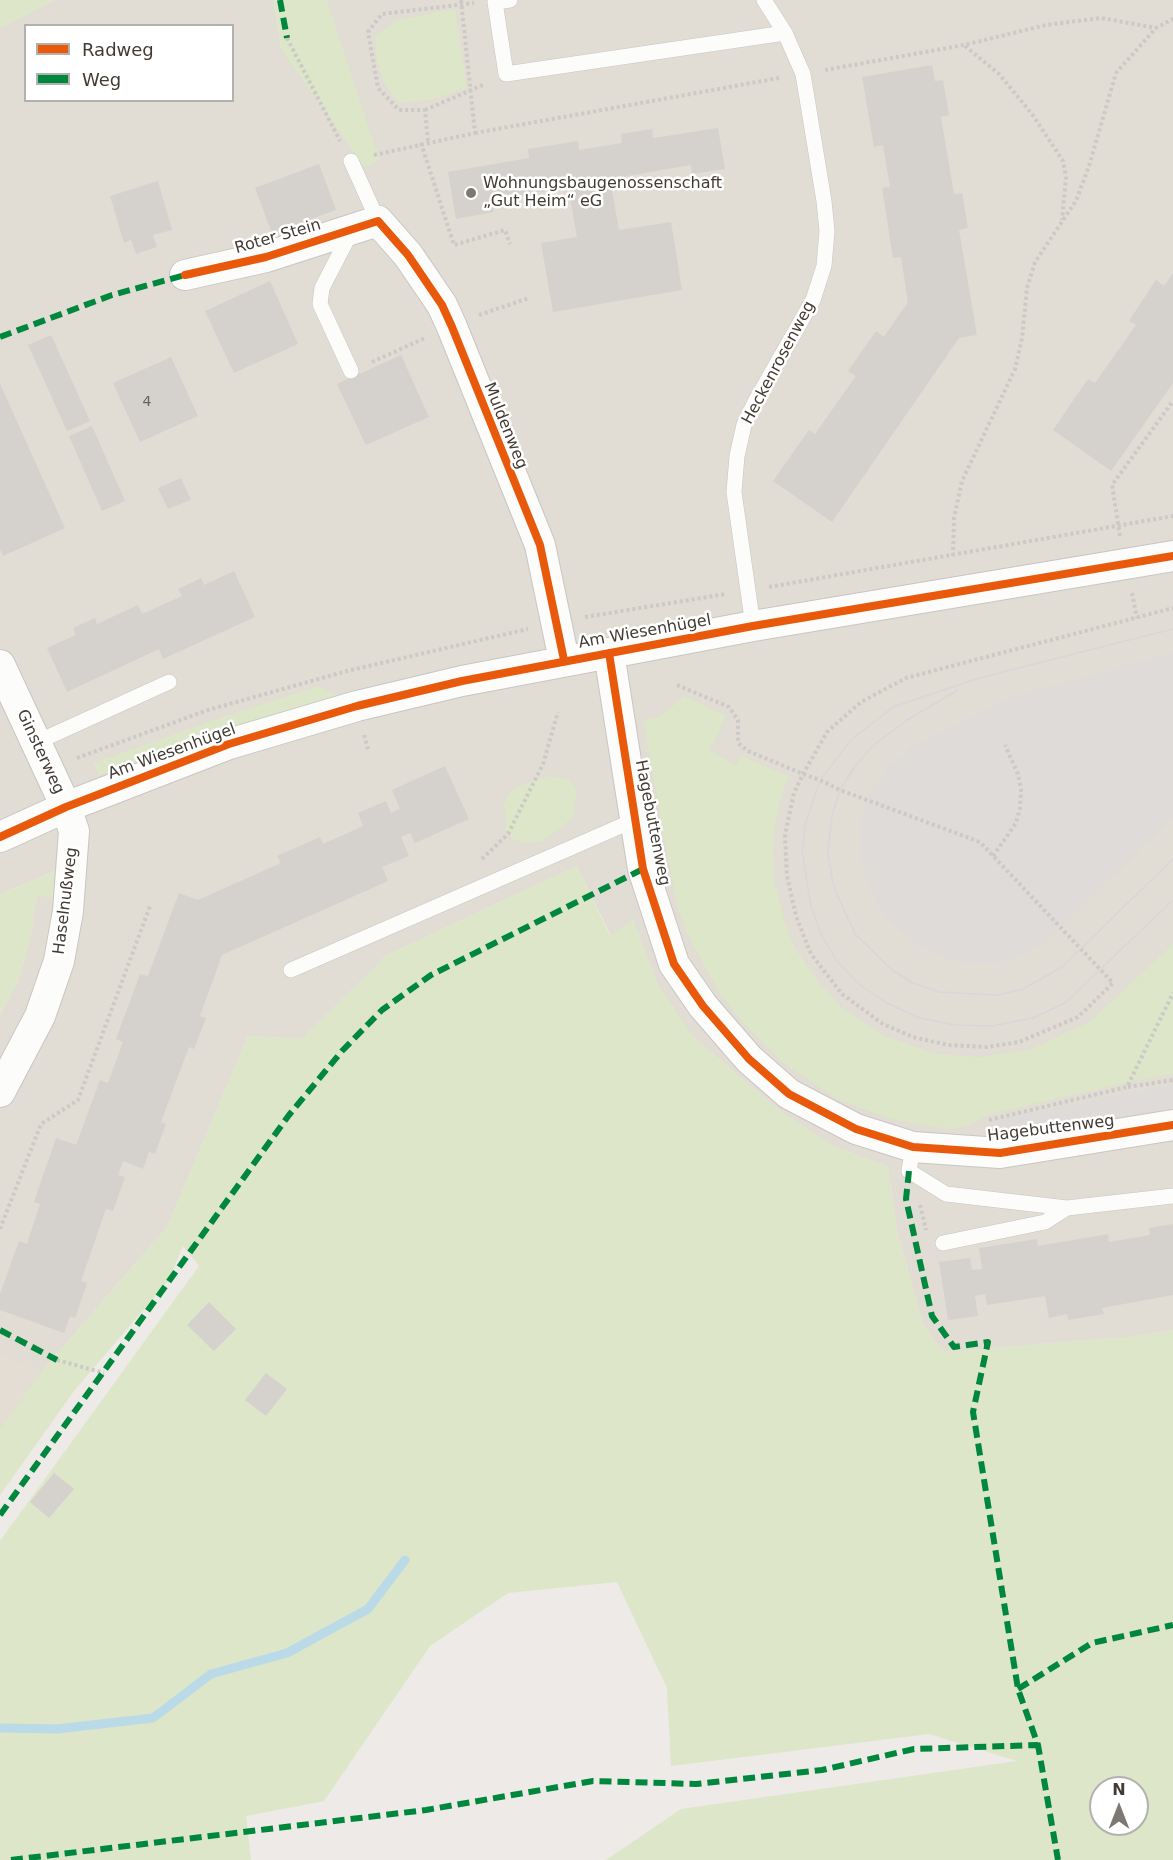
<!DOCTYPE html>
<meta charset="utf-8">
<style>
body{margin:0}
#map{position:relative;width:1173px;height:1860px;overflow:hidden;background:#edeae7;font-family:"DejaVu Sans",sans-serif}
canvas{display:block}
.legend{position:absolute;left:24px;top:24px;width:210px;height:78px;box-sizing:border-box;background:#fff;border:2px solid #b3b1ae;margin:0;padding:8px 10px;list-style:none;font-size:18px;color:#423b34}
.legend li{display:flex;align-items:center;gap:12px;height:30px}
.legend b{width:30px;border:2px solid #b3b1ae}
.north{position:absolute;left:1089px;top:1776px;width:60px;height:60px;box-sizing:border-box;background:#fff;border:2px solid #b3b1ae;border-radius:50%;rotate:0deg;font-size:16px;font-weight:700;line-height:24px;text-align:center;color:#423b34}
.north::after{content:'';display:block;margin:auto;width:21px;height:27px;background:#7e7873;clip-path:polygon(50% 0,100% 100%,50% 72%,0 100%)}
</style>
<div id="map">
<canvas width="1173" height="1860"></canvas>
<ul class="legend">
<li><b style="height:8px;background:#e8590c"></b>Radweg</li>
<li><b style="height:8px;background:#00873e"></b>Weg</li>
</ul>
<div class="north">N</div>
</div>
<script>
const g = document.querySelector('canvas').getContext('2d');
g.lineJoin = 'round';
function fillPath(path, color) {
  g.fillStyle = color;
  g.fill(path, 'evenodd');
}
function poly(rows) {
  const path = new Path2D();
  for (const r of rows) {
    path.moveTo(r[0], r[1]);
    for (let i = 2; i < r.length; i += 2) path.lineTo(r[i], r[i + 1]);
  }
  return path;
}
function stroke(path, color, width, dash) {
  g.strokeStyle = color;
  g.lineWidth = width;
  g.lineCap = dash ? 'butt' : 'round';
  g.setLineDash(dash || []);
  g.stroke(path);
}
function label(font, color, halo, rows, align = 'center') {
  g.font = font + ' "DejaVu Sans",sans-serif';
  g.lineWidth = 5;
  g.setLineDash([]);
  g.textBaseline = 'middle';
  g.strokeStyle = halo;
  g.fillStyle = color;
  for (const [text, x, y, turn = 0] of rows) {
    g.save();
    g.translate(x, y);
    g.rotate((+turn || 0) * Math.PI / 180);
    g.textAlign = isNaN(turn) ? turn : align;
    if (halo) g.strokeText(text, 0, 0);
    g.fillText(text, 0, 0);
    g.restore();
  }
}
const residential = poly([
 [55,0,273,0,281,49,327,0,1173,0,1173,1330,1138,1336,944,1352,923,1324,898,1235,888,1167,833,1146,780,1111,693,1037,657,983,633,920,611,936,577,866,387,955,302,1039,248,1036,167,1227,42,1371,0,1429,0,1015,18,981,30,939,37,895,58,870,0,894,0,28],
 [26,26,232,26,232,100,26,100]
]);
const education = poly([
 [0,1355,42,1371,0,1432]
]);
const green = poly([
 [0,0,55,0,0,28],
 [273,0,327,0,379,159,365,168,281,49],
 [455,9,467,88,430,100,399,103,384,84,377,61,375,36,397,20],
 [319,686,341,697,317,702,221,731,99,775,93,763,228,715],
 [684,696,726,716,710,751,736,765,741,756,789,776,781,797,775,828,773,854,775,883,783,917,795,948,814,976,841,1008,882,1035,936,1054,981,1057,1032,1049,1089,1022,1173,944,1173,1074,1138,1080,990,1114,964,1127,948,1129,890,1119,837,1099,782,1062,742,1022,717,989,688,935,676,903,643,720,661,716],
 [549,776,570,780,577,792,573,818,543,841,523,843,512,839,504,829,507,823,503,805,513,788],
 [577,866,610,936,633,919,657,983,693,1037,780,1111,833,1146,888,1167,898,1235,923,1324,944,1352,1138,1336,1173,1330,1173,1860,606,1860,681,1809,1017,1761,929,1734,671,1766,667,1688,617,1582,508,1593,430,1646,324,1801,246,1816,251,1860,0,1860,0,1541,199,1266,183,1246,168,1281,74,1391,0,1495,0,1429,42,1371,167,1227,248,1036,302,1039,387,955],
 [1101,1788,1137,1788,1137,1824,1101,1824],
 [59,870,58,898,37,896,30,939,18,981,0,1015,0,894]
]);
const parking = poly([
 [1173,653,1173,818,1049,938,1017,958,982,965,948,959,915,943,888,919,874,898,861,860,860,825,866,802,886,769,913,745,1008,698],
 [1173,1085,1173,1125,1000,1153,994,1120]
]);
const stream = poly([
 [0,1728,57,1729,153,1718,211,1674,287,1653,368,1609,405,1560]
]);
const building = poly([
 [932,65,935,81,943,80,949,115,941,117,954,194,962,193,968,228,959,230,977,335,959,338,832,522,773,481,809,430,815,434,856,376,848,371,876,331,884,337,908,302,901,257,893,258,882,188,890,187,883,145,874,147,862,77],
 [718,128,725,169,692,174,691,165,610,179,619,230,671,222,682,290,553,312,541,243,577,237,568,187,491,200,494,212,456,219,448,172,529,158,528,149,578,141,579,150,622,143,621,134,652,129,653,138],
 [319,164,336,210,272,233,255,188],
 [158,181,172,230,153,235,157,247,136,254,131,240,124,243,110,196],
 [1173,273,1173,383,1111,471,1053,430,1088,379,1095,383,1136,325,1129,321,1156,280,1164,286],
 [270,281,298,344,234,373,205,311],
 [51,335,90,421,67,431,28,345],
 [401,355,429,417,366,445,337,384],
 [171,357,198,416,140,442,113,383],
 [0,384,65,528,3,556,0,549],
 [92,426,125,501,102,511,69,436],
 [181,478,191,500,168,509,158,488],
 [234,571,255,617,163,659,159,649,67,692,47,648,76,635,73,628,95,618,97,624,138,605,142,614,182,596,178,589,191,583,201,578,204,585],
 [445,766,469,819,415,843,410,833,401,837,409,856,382,867,388,881,222,955,200,1016,206,1018,194,1049,189,1047,161,1122,166,1124,155,1154,149,1152,143,1169,123,1161,118,1175,125,1177,113,1211,106,1209,81,1281,87,1283,75,1318,70,1316,64,1333,0,1310,0,1294,19,1241,27,1244,40,1204,34,1202,56,1138,76,1145,100,1080,108,1083,123,1042,116,1039,140,974,148,976,179,893,198,900,281,863,277,856,320,837,323,844,363,826,358,813,386,801,391,813,400,809,392,790],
 [1173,1224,1173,1295,1102,1308,1104,1314,1068,1320,1067,1314,1049,1318,1045,1296,987,1305,985,1294,975,1296,978,1316,948,1320,939,1262,970,1258,972,1270,982,1269,979,1248,1037,1239,1038,1246,1108,1234,1109,1242,1150,1235,1149,1228],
 [209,1302,236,1329,214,1351,187,1325],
 [266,1373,287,1389,266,1416,245,1400],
 [54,1473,74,1489,49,1518,30,1502]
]);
const path = poly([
 [287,38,340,141],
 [965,46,999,74,1032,114,1063,161,1066,177,1062,220],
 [825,70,964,45,1046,25,1101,18,1156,28],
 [425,110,485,84],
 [475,133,779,78],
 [428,141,425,110,399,110,378,88,368,32,382,14,474,3],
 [421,143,454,245,505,230,510,244],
 [374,155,475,133,461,0],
 [479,315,529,298],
 [372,362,425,338],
 [1120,536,1112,485,1173,401],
 [953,556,954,518,962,481,1015,369,1022,338,1027,288,1035,262,1076,201,1089,166,1116,73,1156,28,1173,19],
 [769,587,1173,516],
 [1132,593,1137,618],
 [585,617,726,594],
 [677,685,729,707,738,720,738,743,748,751,803,774,820,780,840,790,980,842,1113,983,1078,1017,1019,1042,987,1047,948,1045,913,1037,883,1024,842,994,811,954,796,916,787,876,785,835,794,793,803,774,827,732,861,702,906,678,1173,608],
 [364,735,368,749],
 [77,758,208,710,347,671,528,629],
 [993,856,1016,823,1020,808,1021,789,1018,774,1005,745],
 [482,859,508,834,543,764,558,712],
 [1128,1087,1173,1080],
 [989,1120,1127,1087,1173,993],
 [920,1205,926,1230],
 [0,1229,41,1124,78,1100,150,906],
 [57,1360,104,1373]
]);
const service = poly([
 [510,0,495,2,506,74,785,33,764,0],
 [351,161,378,221],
 [351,371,320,304,322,288,351,232],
 [753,626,734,492,737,456,744,425,755,402,813,300,824,266,827,231,824,201,803,74,785,33],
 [35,743,169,682],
 [291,970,637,819],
 [913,1147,909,1171,946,1194,1067,1208,1173,1196],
 [943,1243,1045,1222,1067,1208]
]);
const minor = poly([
 [185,275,266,257,378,221,408,255,442,305,452,327,540,545,564,660],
 [609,653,643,869,674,964,703,1006,749,1059,789,1094,856,1129,913,1147,1000,1153,1173,1125],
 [0,665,66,807,74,831,68,911,59,961,40,1016,0,1092],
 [0,837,66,807,229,744,357,706,462,681,753,626,1173,556]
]);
const tram = poly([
 [1173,629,979,678,893,707,852,739,820,780,806,822,802,850,811,907,822,936,837,961,859,984,887,1003,920,1018,955,1025,992,1026,1033,1018,1065,1003,1173,900],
 [958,690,907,720,874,745,855,766,840,790,832,815,828,853,834,888,855,934,892,970,913,983,939,992,998,995,1023,989,1062,967,1173,859]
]);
const quiet = poly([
 [280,0,287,38],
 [0,337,112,295,185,275],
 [909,1171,906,1199,932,1316,954,1347,988,1342,973,1412,1018,1689,1038,1745,1058,1860],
 [0,1330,57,1360],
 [0,1515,289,1115,342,1051,382,1010,431,975,643,869],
 [1018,1689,1092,1643,1173,1625],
 [11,1860,426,1810,593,1781,696,1784,822,1770,914,1749,1038,1745]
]);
const cycleway = poly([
 [185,275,266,257,378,221,408,255,442,305,452,327,540,545,564,660],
 [609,653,643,869,674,964,703,1006,749,1059,789,1094,856,1129,913,1147,1000,1153,1173,1125],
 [0,837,66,807,229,744,357,706,462,681,753,626,1173,556]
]);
const markers = [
 [471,193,6,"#7e7873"]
];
const numberNames = [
 ["4",147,402]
];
const poiNames = [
 ["Wohnungsbaugenossenschaft",483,184],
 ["„Gut Heim“ eG",483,202]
];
const streetNames = [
 ["Roter Stein",278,237,-16],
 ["Heckenrosenweg",779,363,-62],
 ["Muldenweg",505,426,68],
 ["Am Wiesenhügel",645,632,-10],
 ["Ginsterweg",40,752,65],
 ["Am Wiesenhügel",172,752,-20],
 ["Hagebuttenweg",652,823,79],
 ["Haselnußweg",66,901,-83],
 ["Hagebuttenweg",1051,1129,-7]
];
fillPath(residential, '#e1dcd4');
fillPath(education, '#e3ddd3');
fillPath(green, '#dde6c8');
fillPath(parking, '#dedbd8');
stroke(stream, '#badae8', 9);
fillPath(building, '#d5d2ce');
stroke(service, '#c9c6c3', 16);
stroke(minor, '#c9c6c3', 32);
stroke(path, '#cccac6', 4, [3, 3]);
stroke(service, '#fcfcfb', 15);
stroke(minor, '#fcfcfb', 30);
stroke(tram, '#d8d7d7', 1.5);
stroke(quiet, '#00873e', 6, [12, 6]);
stroke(cycleway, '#e8590c', 8);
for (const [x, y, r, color] of markers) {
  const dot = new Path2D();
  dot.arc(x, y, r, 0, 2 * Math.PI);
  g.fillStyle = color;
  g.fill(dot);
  stroke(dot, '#fff', 2);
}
label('14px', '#68625c', null, numberNames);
label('16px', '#423b34', '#fff', poiNames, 'left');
label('16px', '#423b34', '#fff', streetNames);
</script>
